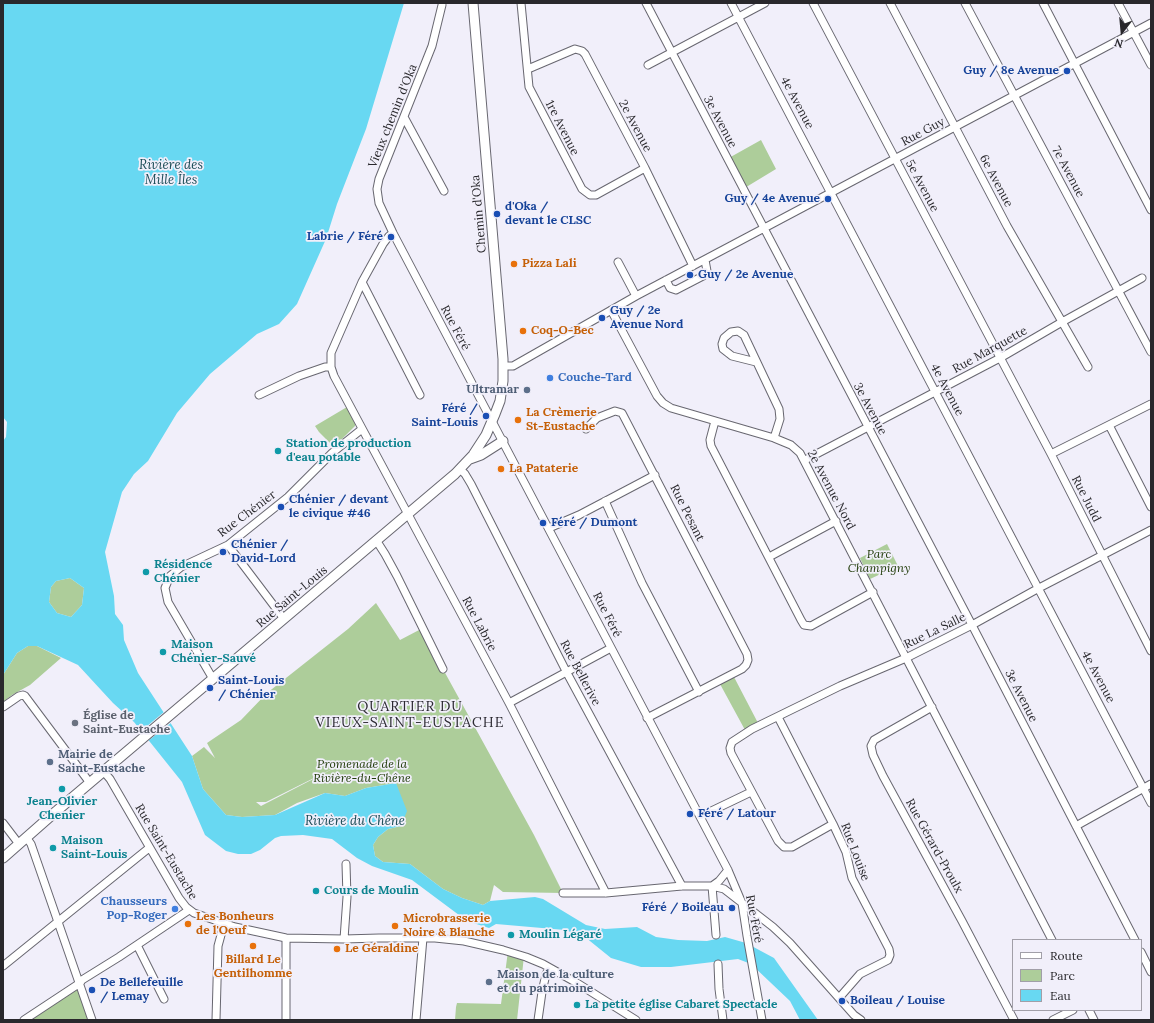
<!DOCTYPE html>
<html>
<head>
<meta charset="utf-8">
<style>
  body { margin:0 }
  #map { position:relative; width:1154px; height:1023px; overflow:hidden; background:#f1effa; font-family:Lora,serif }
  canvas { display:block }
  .frame { position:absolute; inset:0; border:4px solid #29282c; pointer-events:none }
  .legend { position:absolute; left:1012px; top:939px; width:130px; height:72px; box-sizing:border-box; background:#f1effa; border:1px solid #a19fa8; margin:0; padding:5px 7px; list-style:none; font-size:12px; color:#29282c }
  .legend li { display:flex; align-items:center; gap:8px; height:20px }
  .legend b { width:20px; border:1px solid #a19fa8 }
  .north { position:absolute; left:1102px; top:12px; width:40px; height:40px; -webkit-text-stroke:3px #f1effa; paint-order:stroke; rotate:196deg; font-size:11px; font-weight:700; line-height:16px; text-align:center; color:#29282c }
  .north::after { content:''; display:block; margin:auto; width:14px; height:18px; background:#29282c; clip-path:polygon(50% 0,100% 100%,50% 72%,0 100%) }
</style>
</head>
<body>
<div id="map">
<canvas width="1154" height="1023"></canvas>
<div class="frame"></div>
<ul class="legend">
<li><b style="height:5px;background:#fff"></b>Route</li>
<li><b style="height:11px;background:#adcd9a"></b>Parc</li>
<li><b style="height:11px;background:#68d8f2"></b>Eau</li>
</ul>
<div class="north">N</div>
</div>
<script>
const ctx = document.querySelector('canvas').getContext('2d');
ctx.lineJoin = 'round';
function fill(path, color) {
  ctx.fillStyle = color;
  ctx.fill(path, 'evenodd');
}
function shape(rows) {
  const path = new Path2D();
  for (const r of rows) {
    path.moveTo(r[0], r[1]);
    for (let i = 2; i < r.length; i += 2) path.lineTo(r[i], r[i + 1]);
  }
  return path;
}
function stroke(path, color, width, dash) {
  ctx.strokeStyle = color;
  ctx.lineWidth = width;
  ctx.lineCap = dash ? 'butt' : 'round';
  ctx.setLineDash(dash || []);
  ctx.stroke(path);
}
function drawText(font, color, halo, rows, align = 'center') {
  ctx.font = font + ' Lora,serif';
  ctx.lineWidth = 3.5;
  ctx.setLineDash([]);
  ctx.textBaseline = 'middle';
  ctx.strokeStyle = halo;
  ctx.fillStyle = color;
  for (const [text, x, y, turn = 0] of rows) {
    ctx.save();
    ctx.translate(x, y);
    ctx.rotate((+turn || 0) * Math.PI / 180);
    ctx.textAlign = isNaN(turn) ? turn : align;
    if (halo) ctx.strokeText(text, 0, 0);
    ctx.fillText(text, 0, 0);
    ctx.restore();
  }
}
fill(shape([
  [761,140,776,169,743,189,727,159],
  [347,407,355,422,355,426,337,444,330,443,319,432,315,426],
  [887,544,898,566,870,579,860,558],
  [70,578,84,588,82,605,71,617,57,613,49,602,51,587,56,581],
  [376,603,400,640,421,629,534,835,563,893,503,892,494,885,490,901,483,905,462,898,443,889,410,864,383,862,375,856,373,845,378,837,388,829,401,826,396,783,366,788,345,796,325,793,297,803,275,815,242,817,226,815,203,789,192,756,204,747,215,758,207,743,241,720,267,693,348,629],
  [346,762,261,806,256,802,266,802],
  [28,646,37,646,61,658,30,685,12,695,3,702,3,675,17,653],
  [734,677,758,723,745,730,720,684],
  [508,951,524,956,517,1020,455,1020,456,1007,457,1003,501,1004],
  [80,983,90,1020,24,1020]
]), '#adcd9a');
fill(shape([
  [3,3,404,3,366,129,337,204,326,239,297,304,279,324,257,334,210,374,177,413,148,461,134,474,122,492,105,552,114,596,115,614,123,625,124,640,138,673,192,756,203,789,226,815,242,817,275,815,325,793,345,796,366,788,396,783,407,811,401,826,388,829,378,837,373,845,375,856,383,862,410,864,443,889,462,898,483,905,490,901,535,897,543,899,586,925,605,929,637,927,656,937,678,940,707,941,725,937,746,943,774,958,818,1020,800,1020,790,1001,751,964,738,959,671,967,641,967,611,958,585,937,565,930,496,924,489,928,467,921,412,880,372,866,357,858,332,839,303,835,281,836,275,838,260,850,251,854,238,854,226,851,205,835,182,782,134,722,113,703,78,665,37,646,28,646,17,653,3,675,3,441,6,437,7,422,3,417],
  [70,578,84,588,82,605,71,617,57,613,49,602,51,587,56,581]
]), '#68d8f2');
fill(shape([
  [164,712,172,722,148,741,140,732]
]), '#f1effa');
const minor = shape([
  [521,3,529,87,582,189,590,195,596,195,645,168],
  [646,3,972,625,1135,940],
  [731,3,1151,803],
  [813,3,1051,454,1151,651],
  [890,3,1007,226,1088,367],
  [965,3,1151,352],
  [1043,3,1151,210],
  [1118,3,1151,65],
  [442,5,432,46,379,179,377,189,379,203,393,233,728,870,742,903,747,936,762,1020],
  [648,65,765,3],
  [528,69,575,49,582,51,585,54,645,168,693,266],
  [404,117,444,191],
  [393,233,389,236,383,244,362,282,331,353,331,367,334,376,509,703,606,893],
  [618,262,636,296],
  [666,280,670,288,676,290,703,276,706,273,707,271,705,260],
  [362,282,420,395],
  [611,310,657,396,663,403,671,408,774,438,791,445,800,453,1052,940],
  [756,362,732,356,723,349,722,344,724,338,731,332,738,331,744,335,779,409,780,419,774,438],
  [503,366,513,366,636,296,1151,23],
  [259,395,299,376,325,367,331,367],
  [715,421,710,440,711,446,801,620,804,625,811,626,873,592],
  [1109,425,1151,507],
  [586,429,597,418,615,411,622,413,747,654,748,660,746,665,742,669,647,718],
  [1051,454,1151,404],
  [805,460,1000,358,1062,322,1142,278],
  [460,469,465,474,471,484,567,673,682,886],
  [605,501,642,583,699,692],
  [549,528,579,515,655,475],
  [376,540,385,554,397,576,443,669],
  [228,545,284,619],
  [769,557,836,521],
  [213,679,168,602,165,588,170,576,181,567,228,545,288,497,332,453,362,429],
  [509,703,611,648],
  [3,707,19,696,23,695,25,696,90,783],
  [932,707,874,740,871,746,873,755,883,776,962,921,1014,1020],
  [778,717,833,824,846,852,852,878,889,949,890,955,888,960,860,974,839,998],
  [104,772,110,779,179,898,186,907,194,913,235,927,286,938,344,939,379,938,435,938,464,941,503,950,526,957,543,964,577,983,636,1020],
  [701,816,751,792],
  [3,823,19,844],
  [833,824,792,847,784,847,778,841,731,753,730,748,732,742,752,729,840,686,906,658,972,625,1039,588,1151,530],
  [1076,826,1151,784],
  [26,837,31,844,92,1020],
  [712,886,716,935],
  [712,886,719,881,728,870],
  [563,893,606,893,682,886,712,886,724,889,773,927,790,943,854,1015,861,1020],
  [344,939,347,897,346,864],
  [137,945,164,999],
  [1141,952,1151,972],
  [718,964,719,989,723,1020],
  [3,966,149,848],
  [1089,1010,1094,1020],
  [24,1020,80,983,82,980,119,957,189,910],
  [216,1020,218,946,224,924],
  [286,1020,286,938],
  [416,1020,423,938],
  [538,1020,542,992,546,974,550,968],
  [1053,1020,1073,1010]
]);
const major = shape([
  [470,459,481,455,503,441],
  [3,858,53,814,455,474,473,455,486,435,495,414,500,401,503,381,503,359,473,3]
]);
stroke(minor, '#686770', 9);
stroke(major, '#686770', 11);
stroke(minor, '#fff', 7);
stroke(major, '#fff', 9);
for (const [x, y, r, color] of [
  [1067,71,4,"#1a4fb4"],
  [828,199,4,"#1a4fb4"],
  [497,214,4,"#1a4fb4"],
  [391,237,4,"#1a4fb4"],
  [514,264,4,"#e8710a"],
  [690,275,4,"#1a4fb4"],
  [602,318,4,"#1a4fb4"],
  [523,331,4,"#e8710a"],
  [550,378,4,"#3f7fe0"],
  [527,390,4,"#5c6f8a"],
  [486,416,4,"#1a4fb4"],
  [518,420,4,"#e8710a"],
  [278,451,4,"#0f9aa8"],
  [501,469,4,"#e8710a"],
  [281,507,4,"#1a4fb4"],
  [543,523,4,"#1a4fb4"],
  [223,552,4,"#1a4fb4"],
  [146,572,4,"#0f9aa8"],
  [163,652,4,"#0f9aa8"],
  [210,688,4,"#1a4fb4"],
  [75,723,4,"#6b7280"],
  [50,762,4,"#5c6f8a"],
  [62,789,4,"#0f9aa8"],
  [690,814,4,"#1a4fb4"],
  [53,848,4,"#0f9aa8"],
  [316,891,4,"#0f9aa8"],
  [732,908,4,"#1a4fb4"],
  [175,909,4,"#3f7fe0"],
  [188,924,4,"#e8710a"],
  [395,926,4,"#e8710a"],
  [511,935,4,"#0f9aa8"],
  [253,946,4,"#e8710a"],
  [337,949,4,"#e8710a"],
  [489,982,4,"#5c6f8a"],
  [92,990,4,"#1a4fb4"],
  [842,1001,4,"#1a4fb4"],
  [577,1005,4,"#0f9aa8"]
]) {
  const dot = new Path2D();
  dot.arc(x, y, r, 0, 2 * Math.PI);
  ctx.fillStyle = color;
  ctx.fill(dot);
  stroke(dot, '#f1effa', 1.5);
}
drawText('bold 12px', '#164399', '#f1effa', [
  ["Guy / 8e Avenue",1059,71,"right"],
  ["Guy / 4e Avenue",820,199,"right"],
  ["d'Oka /",505,207],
  ["devant le CLSC",505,221],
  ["Labrie / Féré",383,237,"right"],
  ["Guy / 2e Avenue",698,275],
  ["Guy / 2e",610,311],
  ["Avenue Nord",610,325],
  ["Féré /",478,409,"right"],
  ["Saint-Louis",478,423,"right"],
  ["Chénier / devant",289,500],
  ["le civique #46",289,514],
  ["Féré / Dumont",551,523],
  ["Chénier /",231,545],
  ["David-Lord",231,559],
  ["Saint-Louis",218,681],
  ["/ Chénier",218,695],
  ["Féré / Latour",698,814],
  ["Féré / Boileau",724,908,"right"],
  ["De Bellefeuille",100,983],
  ["/ Lemay",100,997],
  ["Boileau / Louise",850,1001]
], 'left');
drawText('12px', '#29282c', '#f1effa', [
  ["4e Avenue",797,103,62],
  ["Vieux chemin d'Oka",393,116,-68],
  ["3e Avenue",720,122,62],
  ["2e Avenue",635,126,62],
  ["1re Avenue",562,128,63],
  ["Rue Guy",923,132,-28],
  ["7e Avenue",1068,172,62],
  ["6e Avenue",996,181,62],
  ["5e Avenue",922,186,62],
  ["Chemin d'Oka",479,214,-95],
  ["Rue Féré",455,328,62],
  ["Rue Marquette",990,350,-29],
  ["4e Avenue",947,390,62],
  ["3e Avenue",870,409,62],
  ["2e Avenue Nord",831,490,62],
  ["Rue Judd",1086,499,63],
  ["Rue Pesant",687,513,63],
  ["Rue Chénier",247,514,-37],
  ["Rue Saint-Louis",292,597,-40],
  ["Rue Féré",607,615,63],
  ["Rue Labrie",479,624,62],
  ["Rue La Salle",935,631,-26],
  ["Rue Bellerive",580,673,62],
  ["4e Avenue",1098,677,62],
  ["3e Avenue",1021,696,63],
  ["Rue Gérard-Proulx",934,846,61],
  ["Rue Saint-Eustache",166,852,59],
  ["Rue Louise",855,852,69],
  ["Rue Féré",754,919,79]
]);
drawText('bold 12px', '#c56008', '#f1effa', [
  ["Pizza Lali",522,264],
  ["Coq-O-Bec",531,331],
  ["La Crèmerie",526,413],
  ["St-Eustache",526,427],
  ["La Pataterie",509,469],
  ["Les Bonheurs",196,917],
  ["de l'Oeuf",196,931],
  ["Microbrasserie",403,919],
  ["Noire & Blanche",403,933],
  ["Le Géraldine",345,949],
  ["Billard Le",253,960,"center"],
  ["Gentilhomme",253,974,"center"]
], 'left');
drawText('bold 12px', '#366cbe', '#f1effa', [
  ["Couche-Tard",558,378],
  ["Chausseurs",167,902,"right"],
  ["Pop-Roger",167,916,"right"]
], 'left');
drawText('bold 12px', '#4e5e75', '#f1effa', [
  ["Ultramar",519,390,"right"],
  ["Mairie de",58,755],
  ["Saint-Eustache",58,769],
  ["Maison de la culture",497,975],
  ["et du patrimoine",497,989]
], 'left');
drawText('bold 12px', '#0d838f', '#f1effa', [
  ["Station de production",286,444],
  ["d'eau potable",286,458],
  ["Résidence",154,565],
  ["Chénier",154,579],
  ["Maison",171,645],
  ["Chénier-Sauvé",171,659],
  ["Jean-Olivier",62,802,"center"],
  ["Chenier",62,816,"center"],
  ["Maison",61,841],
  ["Saint-Louis",61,855],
  ["Cours de Moulin",324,891],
  ["Moulin Légaré",519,935],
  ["La petite église Cabaret Spectacle",585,1005]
], 'left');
drawText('italic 12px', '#223d0a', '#f1effa', [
  ["Parc",879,555],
  ["Champigny",879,569],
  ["Promenade de la",362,765],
  ["Rivière-du-Chêne",362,779]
]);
drawText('bold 12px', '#5b616d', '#f1effa', [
  ["Église de",83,716],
  ["Saint-Eustache",83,730]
], 'left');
drawText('italic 13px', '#1b4c57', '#f1effa', [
  ["Rivière des",171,165],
  ["Mille Îles",171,180],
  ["Rivière du Chêne",355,821]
]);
ctx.letterSpacing = '1px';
drawText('14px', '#2c2a32', '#f1effa', [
  ["QUARTIER DU",410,707],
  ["VIEUX-SAINT-EUSTACHE",410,723]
]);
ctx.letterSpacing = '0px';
</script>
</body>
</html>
